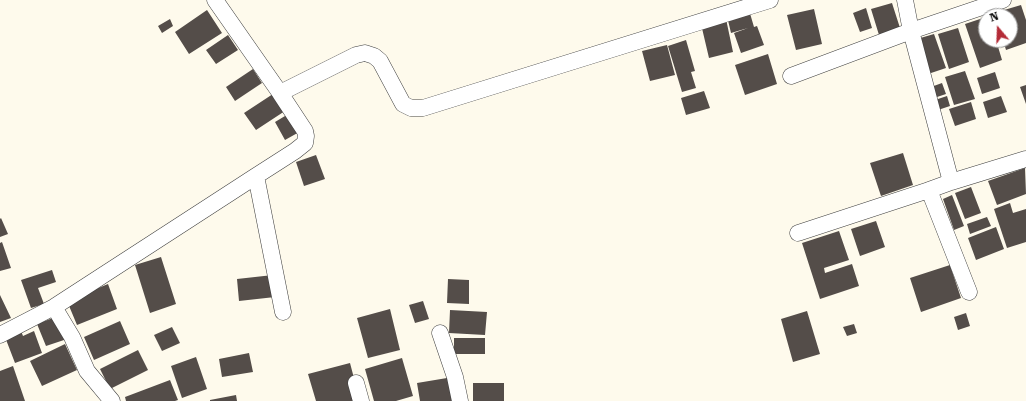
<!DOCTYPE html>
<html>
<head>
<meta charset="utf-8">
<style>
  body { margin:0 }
  #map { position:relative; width:1026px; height:401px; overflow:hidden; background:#fefaec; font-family:"Roboto Serif",serif }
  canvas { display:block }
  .north { position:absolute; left:978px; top:8px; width:40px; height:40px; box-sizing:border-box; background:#fff; border:1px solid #9e9e9e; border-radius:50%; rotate:341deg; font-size:11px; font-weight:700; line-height:16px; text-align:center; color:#0c0c0c }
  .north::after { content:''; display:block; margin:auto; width:14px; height:18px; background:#b42b37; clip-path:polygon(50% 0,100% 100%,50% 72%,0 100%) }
</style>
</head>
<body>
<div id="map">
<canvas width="1026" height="401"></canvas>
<div class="north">N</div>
</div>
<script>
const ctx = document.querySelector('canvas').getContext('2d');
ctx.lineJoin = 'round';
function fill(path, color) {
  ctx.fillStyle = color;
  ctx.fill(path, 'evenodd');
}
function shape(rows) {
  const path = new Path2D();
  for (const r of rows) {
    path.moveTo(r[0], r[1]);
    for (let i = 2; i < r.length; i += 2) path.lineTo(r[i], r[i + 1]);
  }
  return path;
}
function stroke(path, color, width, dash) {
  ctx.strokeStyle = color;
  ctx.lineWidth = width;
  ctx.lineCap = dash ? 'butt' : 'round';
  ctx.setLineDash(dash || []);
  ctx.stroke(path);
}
fill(shape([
  [892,3,900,28,879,35,871,9],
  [1021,5,1026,20,1026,43,1006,50,1003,40,1010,40,1010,16,995,16,994,13],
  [866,8,872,28,860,32,853,13],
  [814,9,822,44,796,50,787,15],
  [207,10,222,33,189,54,175,32],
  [749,10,754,27,757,26,764,45,741,53,734,33,748,28,731,33,727,16],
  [986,17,986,40,996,40,1002,60,980,68,965,24],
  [170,19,173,26,162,33,158,26],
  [726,19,733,52,709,58,701,24],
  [958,28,969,62,949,69,938,34],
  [934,34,946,68,928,74,917,39],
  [228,35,238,50,216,64,206,50],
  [686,40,695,71,691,72,696,88,682,92,668,46],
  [667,45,675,75,650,81,642,51],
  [768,54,777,84,745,95,735,65],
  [253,69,262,83,235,101,226,87],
  [965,71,975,99,954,105,945,77],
  [995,72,1000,88,982,94,977,78],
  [942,83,946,94,934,98,931,87],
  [1026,85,1026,104,1020,87],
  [704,91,710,108,686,115,681,98],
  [276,92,288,109,256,130,244,113],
  [947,96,950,106,938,110,935,100],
  [1001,96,1007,112,988,118,983,102],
  [971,102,976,119,955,126,949,109],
  [290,113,301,131,285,140,275,122],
  [903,153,913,185,881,196,870,163],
  [316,155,325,179,304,186,296,162],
  [1025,168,1026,194,997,205,988,181],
  [971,187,981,213,965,219,955,193],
  [952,195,964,226,954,230,943,199],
  [1010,203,1013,213,1026,209,1026,242,1007,248,994,209],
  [987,217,991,226,970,234,967,224],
  [1,218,8,234,0,237,0,219],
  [876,221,885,247,860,256,851,229],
  [996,227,1004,249,976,260,968,238],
  [839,231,849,260,824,268,825,273,852,264,859,286,820,299,802,243],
  [2,242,11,268,0,271,0,243],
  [161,257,176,304,150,313,135,265],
  [950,265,961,298,921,312,910,278],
  [52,270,56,282,38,288,44,304,31,308,21,280],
  [273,275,275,297,239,301,237,279],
  [448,279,469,280,469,304,447,303],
  [108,284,117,309,77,325,67,301],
  [0,295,11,318,0,322],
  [423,301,429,319,415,323,409,305],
  [390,309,400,350,368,358,357,318],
  [450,310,487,312,485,335,449,333],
  [807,311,820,354,793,362,781,319],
  [966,313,970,326,958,330,954,317],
  [58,316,67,339,46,346,37,324],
  [120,321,130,344,94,360,84,337],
  [854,324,857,333,847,336,843,327],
  [172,327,180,343,162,351,154,335],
  [21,331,23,336,34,331,42,353,15,363,5,337],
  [454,338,485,338,485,354,454,354],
  [65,344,77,370,42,386,30,361],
  [138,350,148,370,110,389,100,369],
  [249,353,253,372,222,377,219,359],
  [196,357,207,389,182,398,171,366],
  [402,358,413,396,396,401,374,401,365,369],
  [350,363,360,401,316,401,308,374],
  [13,366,25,401,0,401,0,371],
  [453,377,457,401,420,401,417,383],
  [170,380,178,400,175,401,126,401,125,397],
  [473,383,504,383,504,401,473,401],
  [236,395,237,401,210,401,210,400]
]), '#544d49');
const street = shape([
  [215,0,280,93,356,55,365,53,374,56,380,61,403,104,411,108,423,108,770,0],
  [905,0,911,31,951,182],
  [791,76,911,31,1003,0],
  [256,176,295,151,305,143,306,136,305,131,280,93],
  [929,190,969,292],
  [798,233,929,190,951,182,1026,159],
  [54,307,72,337,87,371,112,401],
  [440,333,455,377,460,401],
  [0,335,54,307,256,176,283,312],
  [356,383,361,401]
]);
stroke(street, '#3f3f3f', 17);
stroke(street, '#fff', 16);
</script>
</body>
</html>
